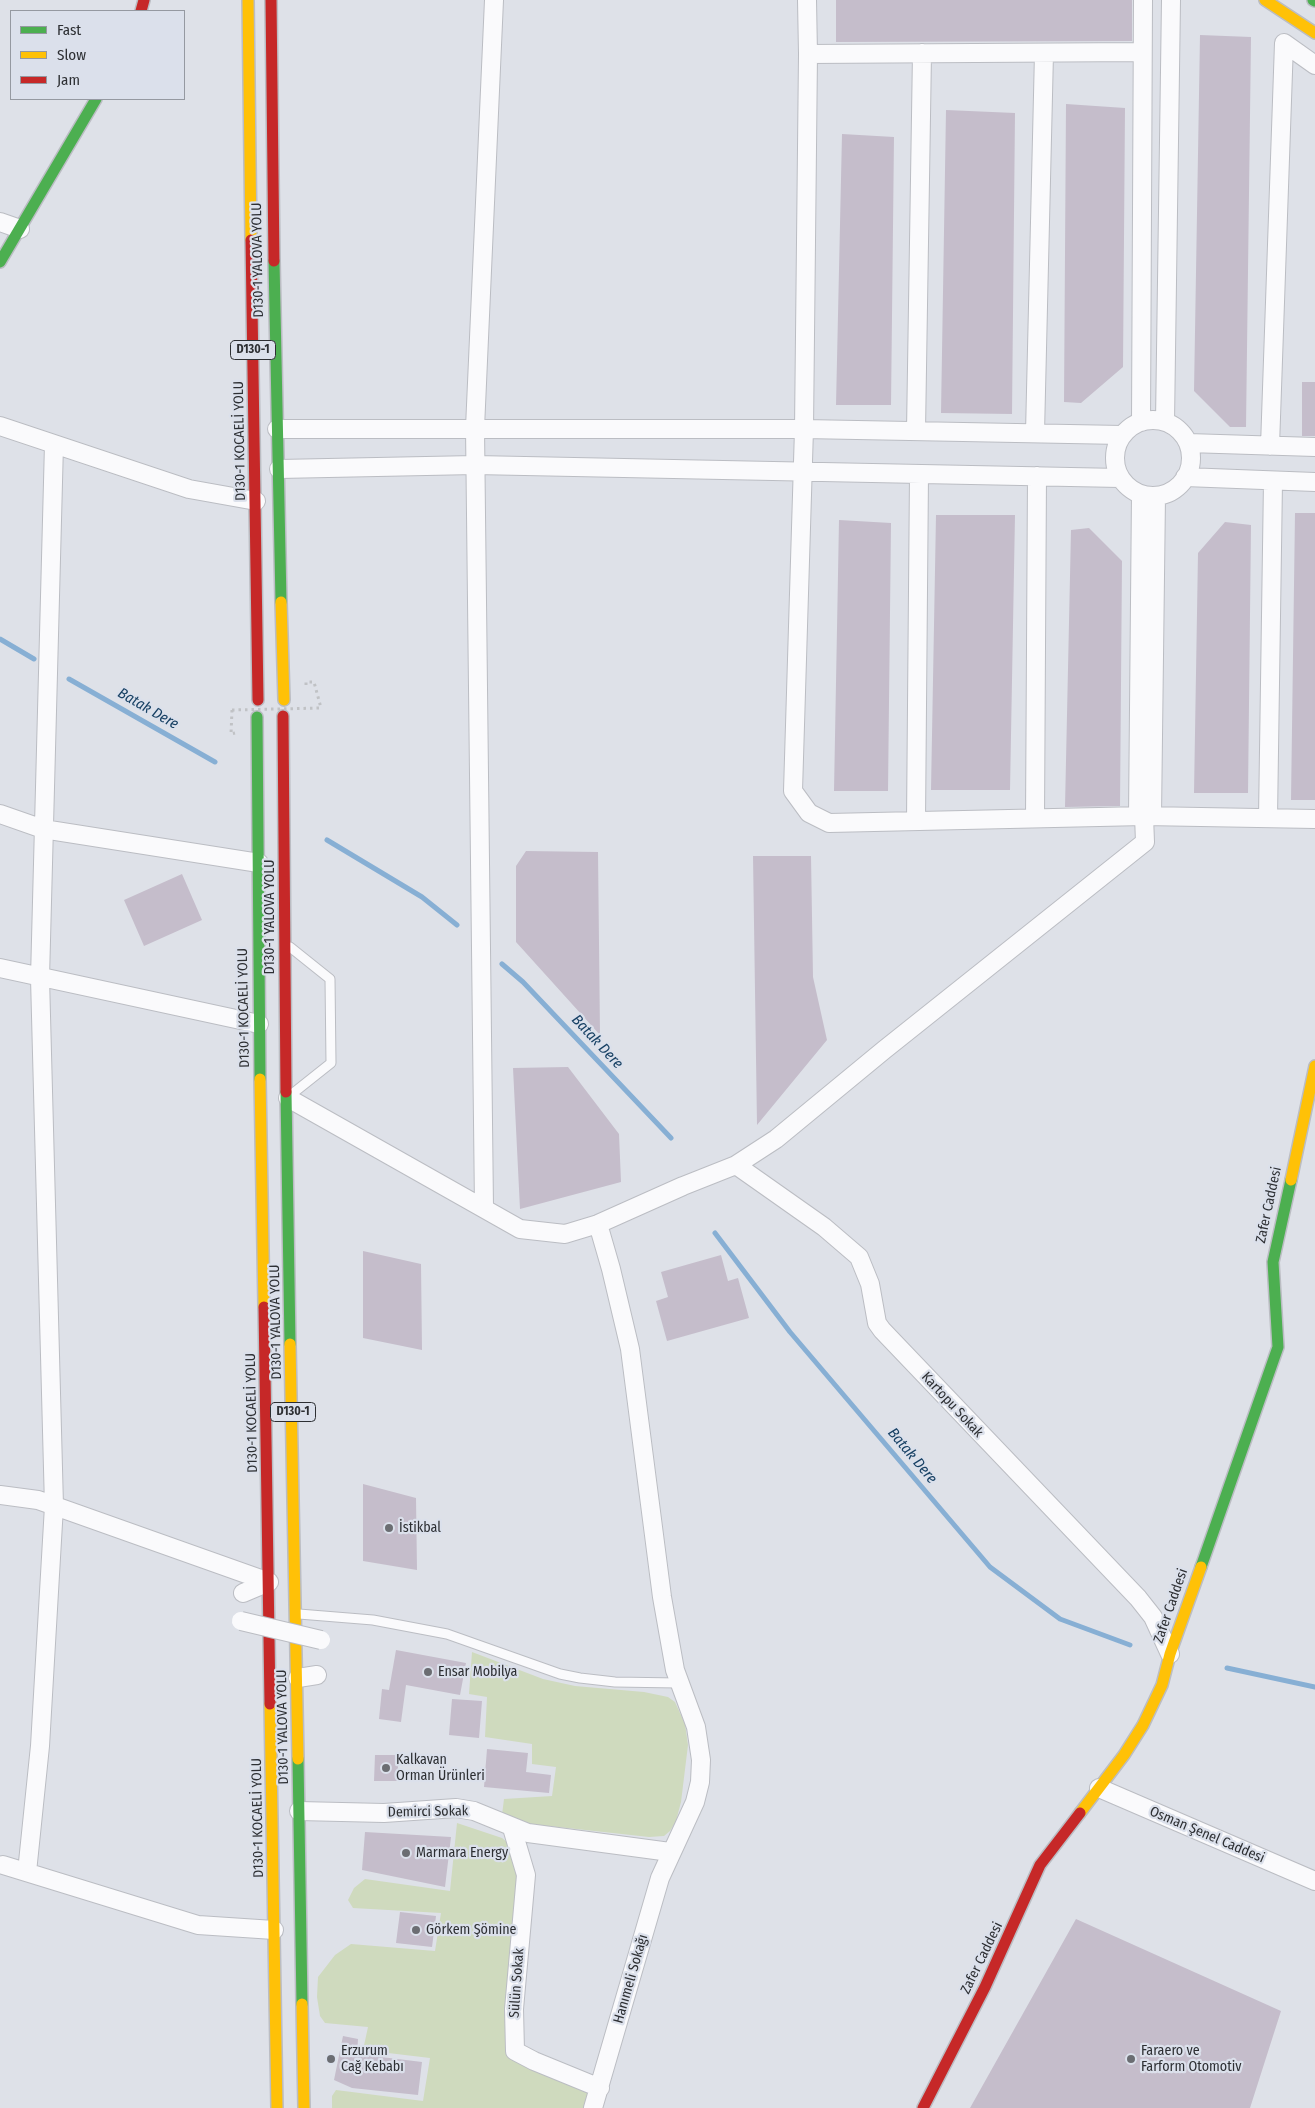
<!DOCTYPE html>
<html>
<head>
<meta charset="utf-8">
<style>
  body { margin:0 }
  #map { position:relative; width:1315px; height:2108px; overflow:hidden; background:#dee1e8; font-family:"Fira Sans Condensed",sans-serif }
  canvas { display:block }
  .legend { position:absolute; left:10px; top:10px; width:175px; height:90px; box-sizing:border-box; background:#dbe0eb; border:1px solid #9599a1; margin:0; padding:6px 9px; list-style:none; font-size:15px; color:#2d2f33 }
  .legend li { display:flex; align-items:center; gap:10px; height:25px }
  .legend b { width:25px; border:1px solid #9599a1 }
</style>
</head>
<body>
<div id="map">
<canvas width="1315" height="2108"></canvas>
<ul class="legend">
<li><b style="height:6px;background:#4caf50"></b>Fast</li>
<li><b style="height:6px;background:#ffc107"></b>Slow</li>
<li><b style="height:6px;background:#c62828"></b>Jam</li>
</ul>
</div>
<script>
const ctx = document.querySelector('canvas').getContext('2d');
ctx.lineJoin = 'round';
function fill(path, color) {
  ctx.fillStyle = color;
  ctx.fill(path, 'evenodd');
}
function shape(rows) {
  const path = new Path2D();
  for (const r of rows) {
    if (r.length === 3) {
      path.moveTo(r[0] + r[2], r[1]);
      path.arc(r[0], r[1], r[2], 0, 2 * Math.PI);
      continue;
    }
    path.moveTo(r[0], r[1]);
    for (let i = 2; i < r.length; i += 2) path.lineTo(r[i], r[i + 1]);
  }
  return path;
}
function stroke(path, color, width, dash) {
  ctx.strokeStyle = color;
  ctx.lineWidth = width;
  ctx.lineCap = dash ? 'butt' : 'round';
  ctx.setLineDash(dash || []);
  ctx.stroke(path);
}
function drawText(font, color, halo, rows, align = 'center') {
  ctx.font = font + ' "Fira Sans Condensed",sans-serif';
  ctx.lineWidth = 4.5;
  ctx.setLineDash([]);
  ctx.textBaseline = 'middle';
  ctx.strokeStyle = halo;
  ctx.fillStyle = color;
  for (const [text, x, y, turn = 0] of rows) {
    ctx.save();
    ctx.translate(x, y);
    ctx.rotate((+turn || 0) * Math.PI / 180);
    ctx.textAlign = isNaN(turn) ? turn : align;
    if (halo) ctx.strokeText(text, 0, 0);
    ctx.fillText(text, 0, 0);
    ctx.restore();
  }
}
fill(shape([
  [472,1652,543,1679,575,1686,644,1692,668,1697,675,1702,685,1724,688,1745,681,1802,676,1821,670,1831,664,1836,649,1837,549,1826,530,1827,502,1815,504,1799,552,1796,556,1767,532,1764,532,1744,485,1737,487,1697,469,1694],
  [457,1823,502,1838,512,1846,519,1860,520,1900,505,2038,509,2051,589,2093,585,2108,332,2108,332,2096,336,2090,423,2101,430,2058,363,2050,368,2027,325,2023,320,2016,317,1997,318,1977,335,1955,351,1944,435,1951,441,1913,353,1908,348,1900,354,1888,365,1879,450,1891]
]), '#cfdabe');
stroke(shape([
  [0,639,34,659],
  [69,679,215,762],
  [327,840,422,897,457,925],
  [502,964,523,982,671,1138],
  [715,1233,790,1332,990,1567,1060,1619,1130,1645],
  [1227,1668,1315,1687]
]), '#87afd4', 5);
fill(shape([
  [836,0,1132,0,1132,41,836,42],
  [1200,35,1251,37,1246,427,1230,427,1194,391],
  [1066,104,1125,108,1123,367,1081,403,1064,402],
  [946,110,1015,113,1012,414,941,413],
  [842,134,894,137,891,405,836,405],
  [1302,382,1315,382,1315,436,1302,436],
  [1295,513,1315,513,1315,800,1291,800],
  [936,515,1015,515,1010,790,931,790],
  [839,520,891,523,888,791,834,791],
  [1225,522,1251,525,1248,793,1194,793,1198,553],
  [1089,528,1122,561,1120,806,1065,807,1071,530],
  [526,851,598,852,600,1035,516,942,516,866],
  [753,856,811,856,813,977,827,1040,757,1125],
  [182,874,202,920,144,946,124,900],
  [568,1067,619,1134,621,1182,520,1209,513,1068],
  [363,1251,421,1264,422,1350,363,1338],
  [721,1255,728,1281,738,1278,749,1318,667,1341,656,1301,668,1297,661,1272],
  [363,1484,416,1498,417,1570,363,1561],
  [396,1650,466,1663,460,1695,406,1685,401,1722,379,1719,382,1689,389,1690],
  [452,1699,482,1701,479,1738,449,1735],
  [487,1749,528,1753,526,1772,551,1775,549,1793,484,1787],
  [375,1755,398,1755,398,1781,374,1781],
  [365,1832,451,1837,445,1887,362,1870],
  [400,1912,436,1916,432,1947,396,1943],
  [1076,1919,1281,2011,1250,2108,970,2108],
  [343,2036,358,2039,357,2054,422,2062,418,2095,352,2088,334,2080]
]), '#c5bdcb');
const lane = shape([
  [290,947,330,979,331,1063,292,1094],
  [299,1614,373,1620,447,1634,560,1674,580,1678,615,1682,678,1683]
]);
const street = shape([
  [807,0,808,54],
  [1142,52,808,54,804,429,793,791,809,813,829,823,1144,816,1315,819],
  [0,222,20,229],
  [1153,458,38],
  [1141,422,1143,0],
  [1165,422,1171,0],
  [0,426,189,489,256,501],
  [277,429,804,429,1122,435],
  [916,431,922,53],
  [1035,433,1044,53],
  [1188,443,1315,447],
  [1270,446,1284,43,1315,65],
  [279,469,475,465,1120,478],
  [1185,477,1315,482],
  [0,814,43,829,259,863],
  [1138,816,1141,494],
  [1152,816,1156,496],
  [1035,818,1037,476],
  [1268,818,1273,481],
  [916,821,919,474],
  [0,968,259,1024],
  [288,1098,520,1229,565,1234,598,1224,683,1186,736,1165,776,1139,884,1050,1145,842,1144,816],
  [736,1165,824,1227,859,1257,870,1284,877,1323,882,1330,1138,1598,1153,1617,1170,1654],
  [484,1208,475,428,494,0],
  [0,1495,38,1500,269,1582],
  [243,1593,269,1582],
  [298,1678,317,1675],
  [1099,1788,1315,1881],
  [299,1811,384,1813,456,1808,474,1811,528,1833,670,1852],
  [512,1828,526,1875,514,2009,515,2051,534,2061,600,2088],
  [3,1865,198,1925,274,1930],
  [27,1872,40,1746,54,1506,40,978,54,444],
  [593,2108,660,1878,695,1802,700,1782,701,1760,696,1727,675,1670,662,1597,630,1349,611,1269,598,1224]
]);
const fast = shape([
  [1313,0,1315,1],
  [274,261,281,602],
  [0,262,96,99],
  [257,717,260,1079],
  [286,1092,290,1344],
  [1201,1567,1278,1347,1273,1262,1291,1180],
  [298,1759,302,2004]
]);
const slow = shape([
  [248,0,251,240],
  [1265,0,1315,33],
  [281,602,284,700],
  [260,1079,264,1307],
  [1291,1180,1315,1066],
  [290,1344,298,1759],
  [270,1704,277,2108],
  [1080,1813,1124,1755,1143,1725,1162,1685,1170,1654,1201,1567],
  [302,2004,304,2108]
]);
const jam = shape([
  [271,0,274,261],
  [141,11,144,0],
  [251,240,258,700],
  [283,716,286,1092],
  [264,1307,270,1704],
  [923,2108,985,1987,1040,1865,1080,1813]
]);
stroke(lane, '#bbbdc3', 11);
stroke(street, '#bbbdc3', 20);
stroke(fast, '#bbbdc3', 14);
stroke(slow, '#bbbdc3', 14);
stroke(jam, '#bbbdc3', 14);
stroke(shape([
  [306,685,306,682,314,682,321,708],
  [232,710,231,734,235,733]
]), '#c0c2c5', 3, [2.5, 4]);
stroke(lane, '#fafafc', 9);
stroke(street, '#fafafc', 18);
stroke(fast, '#4caf50', 11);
stroke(slow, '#ffc107', 11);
stroke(jam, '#c62828', 11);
const streetBridge = shape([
  [241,1621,321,1640]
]);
stroke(streetBridge, '#bbbdc3', 20, []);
stroke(shape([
  [232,710,321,708]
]), '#c0c2c5', 3, [2.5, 4]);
stroke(streetBridge, '#fafafc', 18);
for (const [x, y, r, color] of [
  [389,1528,5,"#6b6d72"],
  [428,1672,5,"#6b6d72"],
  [386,1768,5,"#6b6d72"],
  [406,1853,5,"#6b6d72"],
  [416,1930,5,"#6b6d72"],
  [331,2059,5,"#6b6d72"],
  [1131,2059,5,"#6b6d72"]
]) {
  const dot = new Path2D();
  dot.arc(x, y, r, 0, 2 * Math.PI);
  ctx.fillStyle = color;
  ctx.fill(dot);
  stroke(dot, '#dbe0eb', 2);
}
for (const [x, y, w] of [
  [253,350,45],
  [293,1412,45]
]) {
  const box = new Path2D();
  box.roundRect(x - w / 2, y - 9.5, w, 19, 4);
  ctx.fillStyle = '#dbe0eb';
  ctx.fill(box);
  stroke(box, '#2d2f33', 1);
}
drawText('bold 12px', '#2d2f33', null, [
  ["D130-1",253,350],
  ["D130-1",293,1412]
]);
drawText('14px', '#2d2f33', '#dbe0eb', [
  ["D130-1 YALOVA YOLU",258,260,-91],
  ["D130-1 KOCAELİ YOLU",240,441,-91],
  ["D130-1 YALOVA YOLU",270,917,-90],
  ["D130-1 KOCAELİ YOLU",244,1008,-91],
  ["Zafer Caddesi",1269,1205,-78],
  ["D130-1 YALOVA YOLU",276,1322,-91],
  ["Kartopu Sokak",952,1405,47],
  ["D130-1 KOCAELİ YOLU",252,1413,-91],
  ["Zafer Caddesi",1171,1606,-71],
  ["D130-1 YALOVA YOLU",283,1727,-91],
  ["Demirci Sokak",428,1812,-1],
  ["D130-1 KOCAELİ YOLU",258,1818,-91],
  ["Osman Şenel Caddesi",1207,1835,23],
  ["Zafer Caddesi",982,1958,-64],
  ["Hanımeli Sokağı",631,1979,-74],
  ["Sülün Sokak",517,1983,-86]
]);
drawText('14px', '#2d2f33', '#dbe0eb', [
  ["İstikbal",399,1528],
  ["Ensar Mobilya",438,1672],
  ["Kalkavan",396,1760],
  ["Orman Ürünleri",396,1776],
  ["Marmara Energy",416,1853],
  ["Görkem Şömine",426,1930],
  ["Erzurum",341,2051],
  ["Cağ Kebabı",341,2067],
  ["Faraero ve",1141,2051],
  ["Farform Otomotiv",1141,2067]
], 'left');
drawText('italic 15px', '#184164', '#dbe0eb', [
  ["Batak Dere",148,709,30],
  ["Batak Dere",597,1042,47],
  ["Batak Dere",912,1456,50]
]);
</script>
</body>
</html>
